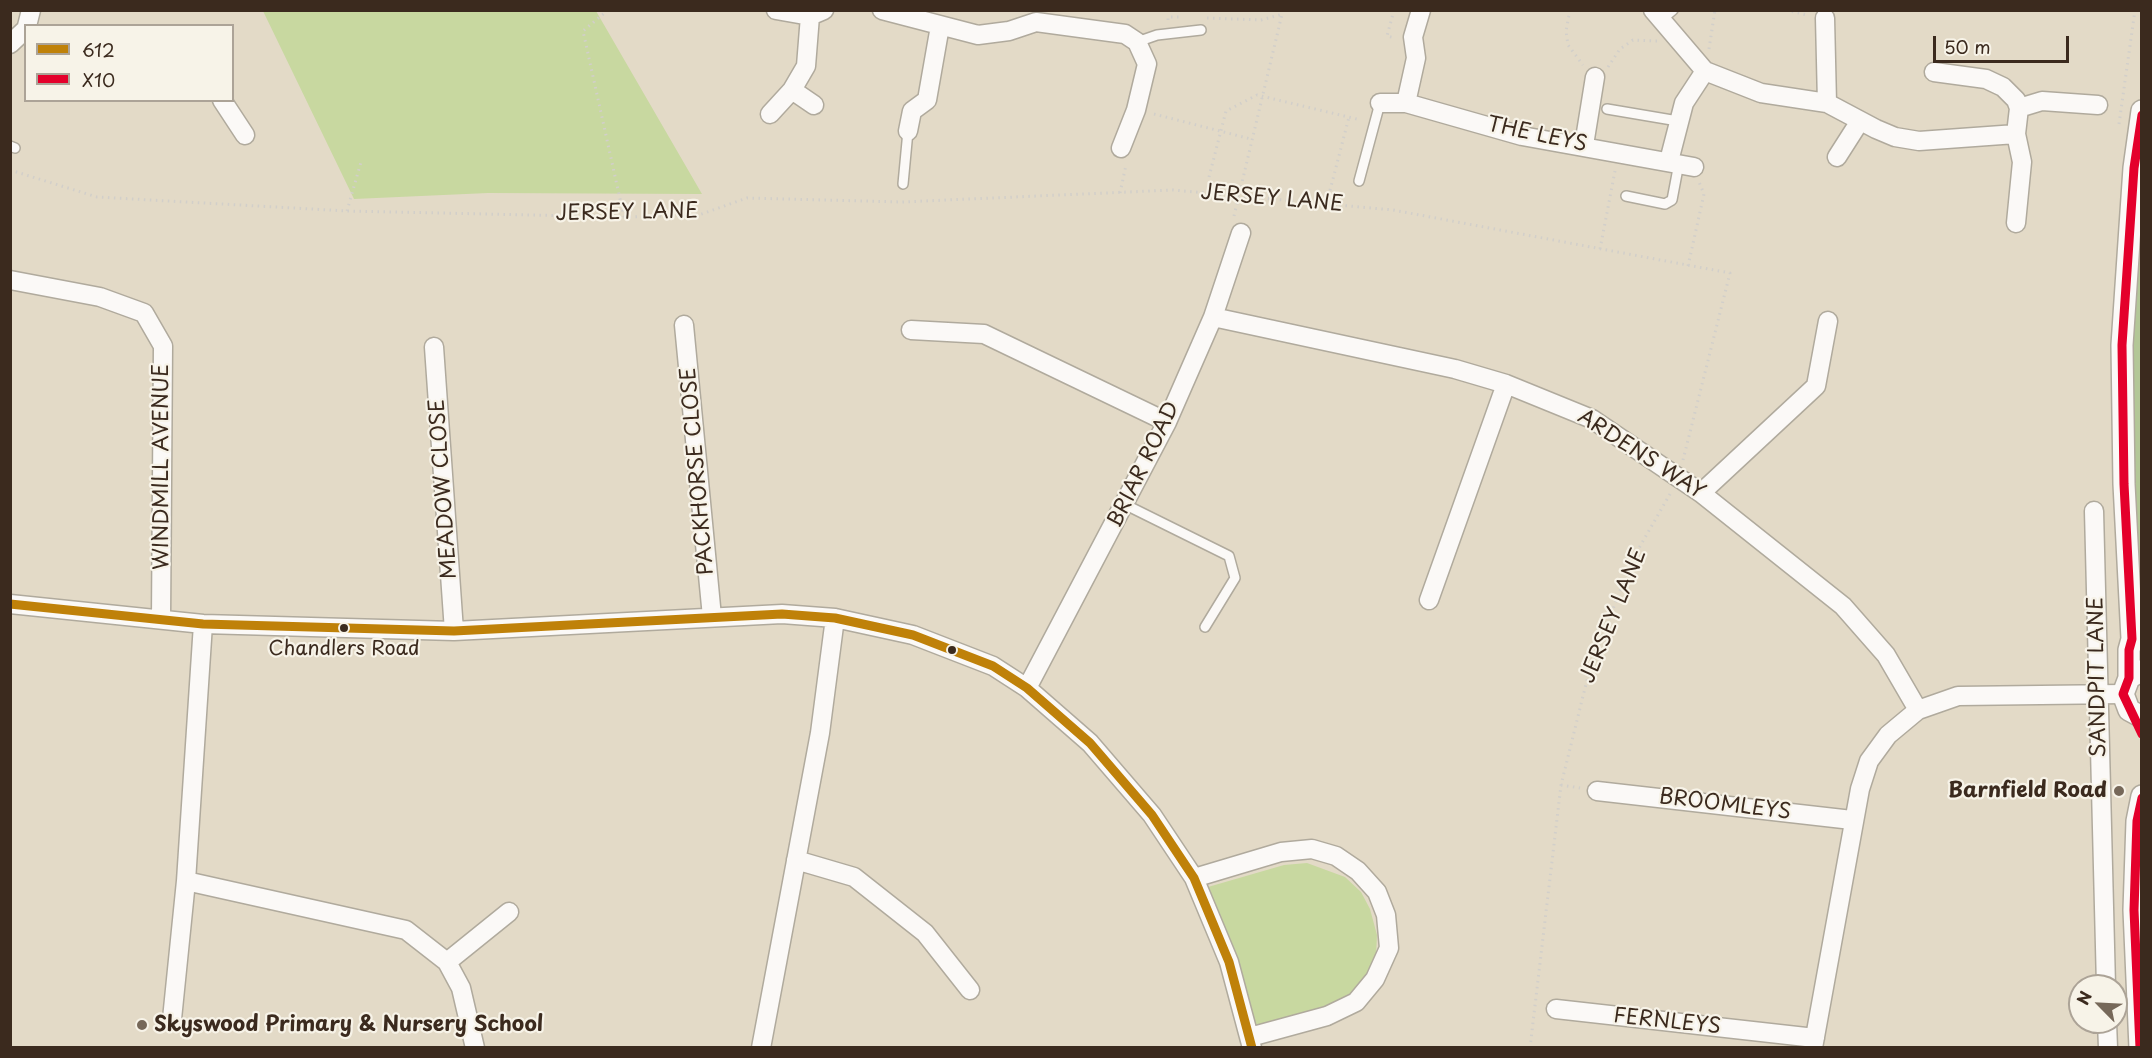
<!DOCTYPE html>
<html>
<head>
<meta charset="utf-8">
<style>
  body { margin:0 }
  #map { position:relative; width:2152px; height:1058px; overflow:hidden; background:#e3dac7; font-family:"Playpen Sans",sans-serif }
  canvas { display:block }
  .frame { position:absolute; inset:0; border:12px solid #3b2a1e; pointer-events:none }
  .legend { position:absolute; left:24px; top:24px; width:210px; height:78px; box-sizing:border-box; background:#f7f3e8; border:2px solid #aca397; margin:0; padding:8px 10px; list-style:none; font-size:18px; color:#3b2a1e }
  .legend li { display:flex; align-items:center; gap:12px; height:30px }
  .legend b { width:30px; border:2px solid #aca397 }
  .north { position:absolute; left:2068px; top:974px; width:60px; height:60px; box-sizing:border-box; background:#f7f3e8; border:2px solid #aca397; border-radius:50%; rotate:294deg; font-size:16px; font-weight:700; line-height:24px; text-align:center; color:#3b2a1e }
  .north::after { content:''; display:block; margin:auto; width:21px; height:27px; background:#766859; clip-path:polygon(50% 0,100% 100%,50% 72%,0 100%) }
  .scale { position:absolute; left:1933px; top:36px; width:136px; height:27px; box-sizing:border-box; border:3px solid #3b2a1e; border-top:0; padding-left:8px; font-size:18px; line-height:21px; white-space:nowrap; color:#3b2a1e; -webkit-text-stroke:4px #f7f3e8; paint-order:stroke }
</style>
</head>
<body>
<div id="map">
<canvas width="2152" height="1058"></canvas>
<div class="frame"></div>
<ul class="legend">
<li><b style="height:8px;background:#bf8109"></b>612</li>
<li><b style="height:8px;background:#e4002b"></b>X10</li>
</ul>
<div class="north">N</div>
<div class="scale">50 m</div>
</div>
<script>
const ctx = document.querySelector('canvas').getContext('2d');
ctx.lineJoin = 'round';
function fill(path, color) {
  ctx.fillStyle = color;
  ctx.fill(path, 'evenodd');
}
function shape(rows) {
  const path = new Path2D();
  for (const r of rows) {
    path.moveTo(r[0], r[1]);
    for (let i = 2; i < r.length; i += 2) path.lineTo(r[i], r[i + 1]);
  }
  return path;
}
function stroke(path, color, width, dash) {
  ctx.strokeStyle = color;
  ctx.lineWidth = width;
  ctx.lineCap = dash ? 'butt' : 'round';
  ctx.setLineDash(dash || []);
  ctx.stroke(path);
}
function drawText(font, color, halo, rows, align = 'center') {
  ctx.font = font + ' "Playpen Sans",sans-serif';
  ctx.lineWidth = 4.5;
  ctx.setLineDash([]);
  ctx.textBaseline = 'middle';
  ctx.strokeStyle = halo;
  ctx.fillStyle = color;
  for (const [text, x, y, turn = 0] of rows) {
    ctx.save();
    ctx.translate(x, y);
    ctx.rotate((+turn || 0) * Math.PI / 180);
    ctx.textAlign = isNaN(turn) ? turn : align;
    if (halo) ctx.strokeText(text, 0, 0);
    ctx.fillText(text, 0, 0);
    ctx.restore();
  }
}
fill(shape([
  [263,11,596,11,702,194,488,193,354,199],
  [1307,863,1345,877,1361,892,1370,909,1377,935,1376,956,1368,978,1350,999,1333,1009,1258,1029,1208,887,1284,865]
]), '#c8d8a0');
fill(shape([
  [2141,216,2141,580,2133,569,2131,300]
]), '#b3c797');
const service = shape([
  [1660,21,1673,10],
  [1137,42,1157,35,1201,30],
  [1607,109,1678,121],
  [10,146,15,148],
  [1359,181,1380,103],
  [903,184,908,131],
  [1626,196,1665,204,1672,200,1679,163],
  [1126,505,1229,556,1235,578,1205,627]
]);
const minor = shape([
  [776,10,810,16,824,10],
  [882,10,978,35,1009,31,1036,22,1125,34,1137,42,1147,64,1136,110,1121,148],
  [1653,10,1705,71,1761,93,1827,103,1876,129,1895,137,1919,141,2016,134],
  [1825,18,1827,103],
  [27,26,31,10],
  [10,44,26,29],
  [1934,72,1986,79,2003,87,2016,100,2019,108,2016,134,2022,162,2016,223],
  [792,90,814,105],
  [222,100,245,135],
  [1380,103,1406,103,1522,136,1694,167],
  [1406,103,1416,58,1413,37,1421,10],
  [2019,108,2042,101,2098,105],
  [770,114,792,90,806,66,810,16],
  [908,131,912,111,927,100,940,26],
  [1584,145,1595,77],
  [1837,157,1860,121],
  [1669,161,1684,103,1705,71],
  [10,280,100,297,144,313,163,346,161,619],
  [1213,317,1455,369,1506,384,1592,419,1701,493,1843,606,1886,655,1918,710],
  [684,325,712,617],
  [911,330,984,334,1167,422],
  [434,347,454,631],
  [1701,493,1816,386,1828,321],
  [2094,511,2106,986],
  [1429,600,1506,384],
  [10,604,203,624,454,631,782,614,835,618,913,635,993,666,1027,688,1090,743,1152,815,1194,878,1229,962,1252,1048],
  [1027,688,1167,422,1213,317,1241,233],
  [1597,791,1852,820],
  [796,860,854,877,925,933,970,990],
  [1194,878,1281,852,1312,849,1336,856,1358,871,1377,892,1386,915,1389,948,1375,979,1356,1002,1327,1016,1250,1037],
  [186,881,406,930,447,962,461,988,475,1048],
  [447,962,509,912],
  [1556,1009,1815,1038],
  [172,1019,186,881,203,624],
  [2107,1022,2108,1048],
  [761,1048,820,733,835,618],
  [1813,1048,1860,789,1869,761,1888,735,1918,710,1958,696,2123,694]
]);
const tertiary = shape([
  [2141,671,2129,678,2123,694,2129,710,2142,717],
  [2129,678,2129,650,2132,639,2124,484,2122,345,2134,168,2142,111],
  [2140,1048,2134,910,2137,821,2142,796]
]);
stroke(service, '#b0aa9d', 12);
stroke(minor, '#b0aa9d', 21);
stroke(tertiary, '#b0aa9d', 24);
stroke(shape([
  [608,10,583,31,624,217],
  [1394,10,1387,36,1395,38],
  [1570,10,1566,31,1568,45,1583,65],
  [1786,10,1807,15],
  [1207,18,1261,20,1283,14],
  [1168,20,1168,17,1180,17],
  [1709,49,1715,10],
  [1608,67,1620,49,1633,40,1657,41],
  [1154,114,1251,139],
  [2119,124,2135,10],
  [10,170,97,197,347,211,624,217,699,215,747,198,902,202,1173,190,1393,210,1730,273,1683,460],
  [1209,177,1226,111,1257,95,1361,120],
  [1120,193,1126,165],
  [1327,202,1349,117],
  [347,211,361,162],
  [1234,216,1283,10],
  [1600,249,1615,171],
  [1688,266,1704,194,1699,182],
  [1561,785,1580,788],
  [1530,1048,1561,785,1589,672,1631,562,1670,494]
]), '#d2cfca', 3, [1.5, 4.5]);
stroke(service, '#fbf9f7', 9);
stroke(minor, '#fbf9f7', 18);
stroke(tertiary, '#fbf9f7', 21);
stroke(shape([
  [10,604,203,624,454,631,782,614,835,618,913,635,993,666,1027,688,1090,743,1152,815,1194,878,1229,962,1252,1048]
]), '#bf8109', 9);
stroke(shape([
  [2142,115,2134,168,2122,345,2124,484,2132,639,2129,650,2129,678,2123,694,2142,734],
  [2140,1048,2134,910,2137,821,2142,798]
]), '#e4002b', 9);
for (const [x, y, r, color] of [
  [344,628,5,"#3b2a1e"],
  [952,650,5,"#3b2a1e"],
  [2119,791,6,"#766859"],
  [142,1025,6,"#766859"]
]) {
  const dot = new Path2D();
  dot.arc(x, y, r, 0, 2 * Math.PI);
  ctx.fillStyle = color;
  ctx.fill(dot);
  stroke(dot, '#f7f3e8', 2);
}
drawText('20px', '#3b2a1e', '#f7f3e8', [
  ["Chandlers Road",344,649]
]);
drawText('21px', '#3b2a1e', '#f7f3e8', [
  ["THE LEYS",1537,135,12],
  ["JERSEY LANE",1272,199,5],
  ["JERSEY LANE",627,213,-1],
  ["ARDENS WAY",1641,455,33],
  ["BRIAR ROAD",1144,465,-64],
  ["WINDMILL AVENUE",162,467,-90],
  ["PACKHORSE CLOSE",698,471,-95],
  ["MEADOW CLOSE",444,489,-94],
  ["JERSEY LANE",1614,616,-68],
  ["SANDPIT LANE",2098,677,-91],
  ["BROOMLEYS",1725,805,7],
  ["FERNLEYS",1667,1022,6]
]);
drawText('bold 21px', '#3b2a1e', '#f7f3e8', [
  ["Barnfield Road",2107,791],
  ["Skyswood Primary & Nursery School",154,1025,"left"]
], 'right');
</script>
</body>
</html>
